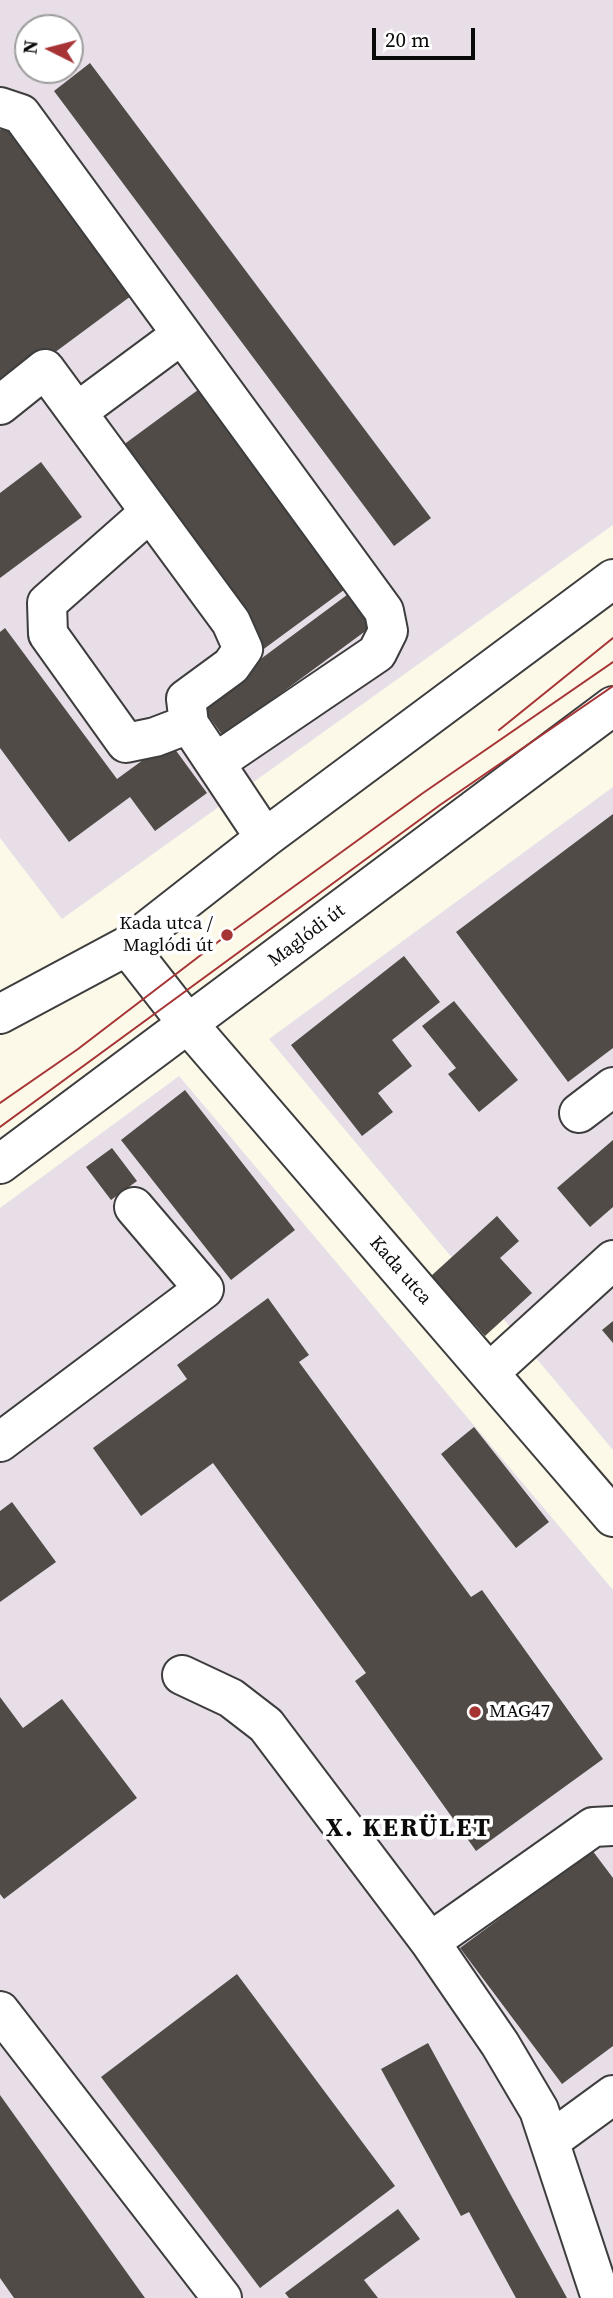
<!DOCTYPE html>
<html>
<head>
<meta charset="utf-8">
<style>
  body { margin:0 }
  #map { position:relative; width:613px; height:2298px; overflow:hidden; background:#fcf9e9; font-family:"Source Serif 4",serif }
  canvas { display:block }
  .north { position:absolute; left:14px; top:14px; width:70px; height:70px; box-sizing:border-box; background:#fff; border:2px solid #9d9d9d; border-radius:50%; rotate:276deg; font-size:19px; font-weight:700; line-height:28px; text-align:center; color:#0a0a0a }
  .north::after { content:''; display:block; margin:auto; width:24px; height:32px; background:#a73435; clip-path:polygon(50% 0,100% 100%,50% 72%,0 100%) }
  .scale { position:absolute; left:372px; top:28px; width:103px; height:32px; box-sizing:border-box; border:4px solid #0a0a0a; border-top:0; padding-left:9px; font-size:21px; line-height:24px; white-space:nowrap; color:#0a0a0a; -webkit-text-stroke:5px #fff; paint-order:stroke }
</style>
</head>
<body>
<div id="map">
<canvas width="613" height="2298"></canvas>
<div class="north">N</div>
<div class="scale">20 m</div>
</div>
<script>
const ctx = document.querySelector('canvas').getContext('2d');
ctx.lineJoin = 'round';
function fill(path, color) {
  ctx.fillStyle = color;
  ctx.fill(path, 'evenodd');
}
function shape(rows) {
  const path = new Path2D();
  for (const r of rows) {
    path.moveTo(r[0], r[1]);
    for (let i = 2; i < r.length; i += 2) path.lineTo(r[i], r[i + 1]);
  }
  return path;
}
function stroke(path, color, width, dash) {
  ctx.strokeStyle = color;
  ctx.lineWidth = width;
  ctx.lineCap = dash ? 'butt' : 'round';
  ctx.setLineDash(dash || []);
  ctx.stroke(path);
}
function drawText(font, color, halo, rows, align = 'center') {
  ctx.font = font + ' "Source Serif 4",serif';
  ctx.lineWidth = 7;
  ctx.setLineDash([]);
  ctx.textBaseline = 'middle';
  ctx.strokeStyle = halo;
  ctx.fillStyle = color;
  for (const [text, x, y, turn = 0] of rows) {
    ctx.save();
    ctx.translate(x, y);
    ctx.rotate((+turn || 0) * Math.PI / 180);
    ctx.textAlign = isNaN(turn) ? turn : align;
    if (halo) ctx.strokeText(text, 0, 0);
    ctx.fillText(text, 0, 0);
    ctx.restore();
  }
}
fill(shape([
  [0,0,613,0,613,525,62,919,0,838],
  [28,28,70,28,70,70,28,70],
  [613,787,613,1450,269,1039],
  [179,1076,613,1590,613,2298,0,2298,0,1208]
]), '#e7dee8');
fill(shape([
  [90,63,431,518,394,546,54,91],
  [6,125,131,296,0,393,0,130],
  [202,387,348,587,261,651,115,451],
  [41,462,82,517,0,578,0,493],
  [351,592,375,624,223,736,200,704],
  [5,628,117,779,169,741,207,793,155,831,130,797,69,842,0,748,0,632],
  [613,814,613,1048,568,1082,456,932],
  [404,956,440,1002,392,1040,412,1066,378,1093,393,1112,362,1136,291,1045],
  [454,1001,518,1080,479,1112,448,1074,456,1068,422,1026],
  [185,1090,295,1230,231,1280,121,1140],
  [613,1140,613,1207,590,1227,557,1188],
  [112,1148,137,1181,111,1200,86,1167],
  [497,1216,519,1241,500,1258,532,1293,485,1336,431,1276],
  [268,1298,309,1355,299,1362,471,1597,482,1590,603,1759,476,1851,355,1681,366,1673,213,1463,141,1516,93,1448,187,1379,177,1365],
  [613,1321,613,1343,602,1330],
  [474,1427,549,1522,516,1548,441,1454],
  [12,1502,56,1562,0,1602,0,1511],
  [0,1697,23,1728,62,1699,137,1798,4,1899,0,1894],
  [592,1850,613,1878,613,2046,562,2084,460,1948],
  [237,1974,395,2186,260,2288,101,2077],
  [428,2043,567,2298,516,2298,469,2212,461,2216,381,2069],
  [0,2095,145,2298,14,2298,0,2278],
  [398,2209,420,2239,364,2280,378,2298,289,2298,285,2293]
]), '#514b47');
const minor = shape([
  [0,107,21,114,384,611,388,631,377,653,215,763],
  [0,405,45,369,231,622,243,649,231,666,186,699,189,724,265,838],
  [77,412,181,335],
  [150,512,47,603,48,634,126,743,155,737,189,724],
  [127,946,188,1024,613,1517],
  [0,1014,127,946,265,838,613,579],
  [579,1113,613,1087],
  [0,1164,613,706],
  [489,1373,613,1260],
  [0,1442,204,1289,134,1207],
  [182,1675,231,1698,266,1725,430,1942,500,2044,539,2110,601,2298],
  [430,1942,593,1827,613,1826],
  [0,2011,222,2298],
  [550,2141,613,2095]
]);
stroke(minor, '#3d3d3d', 42);
stroke(minor, '#fff', 38);
stroke(shape([
  [499,730,613,638],
  [0,1103,78,1049,227,935,423,793,613,662],
  [0,1127,440,805,613,686]
]), '#a73435', 2);
for (const [x, y, r, color] of [
  [227,935,7,"#a73435"],
  [475,1712,7,"#a73435"]
]) {
  const dot = new Path2D();
  dot.arc(x, y, r, 0, 2 * Math.PI);
  ctx.fillStyle = color;
  ctx.fill(dot);
  stroke(dot, '#fff', 2.5);
}
drawText('19px', '#0a0a0a', '#fff', [
  ["Kada utca /",213,924],
  ["Maglódi út",213,946],
  ["MAG47",489,1712,"left"]
], 'right');
drawText('19px', '#0a0a0a', '#fff', [
  ["Maglódi út",307,936,-37],
  ["Kada utca",400,1271,49]
]);
ctx.letterSpacing = '2px';
drawText('bold 26px', '#0a0a0a', '#fff', [
  ["X. KERÜLET",409,1829]
]);
ctx.letterSpacing = '0px';
</script>
</body>
</html>
